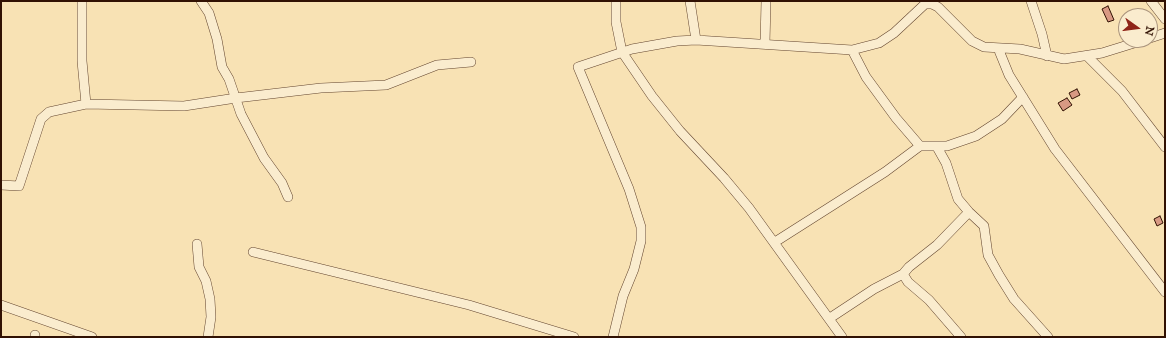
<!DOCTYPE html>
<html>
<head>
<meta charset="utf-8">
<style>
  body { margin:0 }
  #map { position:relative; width:1166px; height:338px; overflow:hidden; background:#f8e2b4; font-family:"IM FELL Great Primer",serif }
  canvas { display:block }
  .frame { position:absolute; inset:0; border:2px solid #311103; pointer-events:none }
  .north { position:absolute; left:1118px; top:8px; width:40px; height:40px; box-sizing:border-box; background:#faecce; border:1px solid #aa947d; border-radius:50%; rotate:104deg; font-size:11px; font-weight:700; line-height:16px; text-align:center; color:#311103 }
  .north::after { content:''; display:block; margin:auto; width:14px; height:18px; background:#8f2418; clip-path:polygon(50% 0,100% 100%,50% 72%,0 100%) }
</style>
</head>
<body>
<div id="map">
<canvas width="1166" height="338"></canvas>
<div class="frame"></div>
<div class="north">N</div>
</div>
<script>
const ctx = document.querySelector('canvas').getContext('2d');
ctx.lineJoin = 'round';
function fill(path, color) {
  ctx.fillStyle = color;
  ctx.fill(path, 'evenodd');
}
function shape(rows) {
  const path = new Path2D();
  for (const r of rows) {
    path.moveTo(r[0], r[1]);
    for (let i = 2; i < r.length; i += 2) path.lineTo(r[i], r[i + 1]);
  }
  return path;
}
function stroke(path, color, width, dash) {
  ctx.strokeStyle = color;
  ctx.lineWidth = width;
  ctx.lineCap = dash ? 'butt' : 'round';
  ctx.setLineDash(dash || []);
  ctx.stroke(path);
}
const building = shape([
  [1108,6,1114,20,1108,22,1102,9,1108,6],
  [1077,89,1080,95,1072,99,1069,93,1077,89],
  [1067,98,1072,105,1063,111,1058,103,1067,98],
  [1160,216,1163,223,1157,226,1154,219,1160,216]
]);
fill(building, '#d89983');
stroke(building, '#311103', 1);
const street = shape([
  [82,1,82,61,86,104],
  [201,1,209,13,217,39,222,67,229,79,241,114,264,158,282,183,288,197],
  [616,1,616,22,622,52,652,96,680,131,724,178,749,208,842,337],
  [690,1,696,40],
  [1031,1,1042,34,1047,56],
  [1151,1,1165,19],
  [1150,38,1165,33],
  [765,44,766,1],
  [998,48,1009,75,1055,149,1165,292],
  [852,50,866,77,896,118,920,146,947,146,976,136,1002,119,1023,97],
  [1087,56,1122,91,1165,147],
  [937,147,946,163,958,199,969,212,984,226,988,255,999,275,1014,299,1048,337],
  [1,185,19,186,41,119,49,112,86,104,184,106,236,98,321,88,386,85,437,65,471,62],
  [775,242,885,172,920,146],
  [197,244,199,267,206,281,210,299,211,317,208,337],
  [253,252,469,305,574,337],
  [903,274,908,282,929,300,961,337],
  [1,305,92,337],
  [830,318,874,289,903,274,909,267,937,245,969,212],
  [35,337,35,335],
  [613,337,623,296,634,269,641,241,641,227,629,189,578,67,632,49,677,41,696,40,852,50,879,43,894,33,925,4,932,4,938,7,972,41,984,47,1020,49,1064,59,1102,53,1144,40]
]);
stroke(street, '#63452f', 10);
stroke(street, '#faecce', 9);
</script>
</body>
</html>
